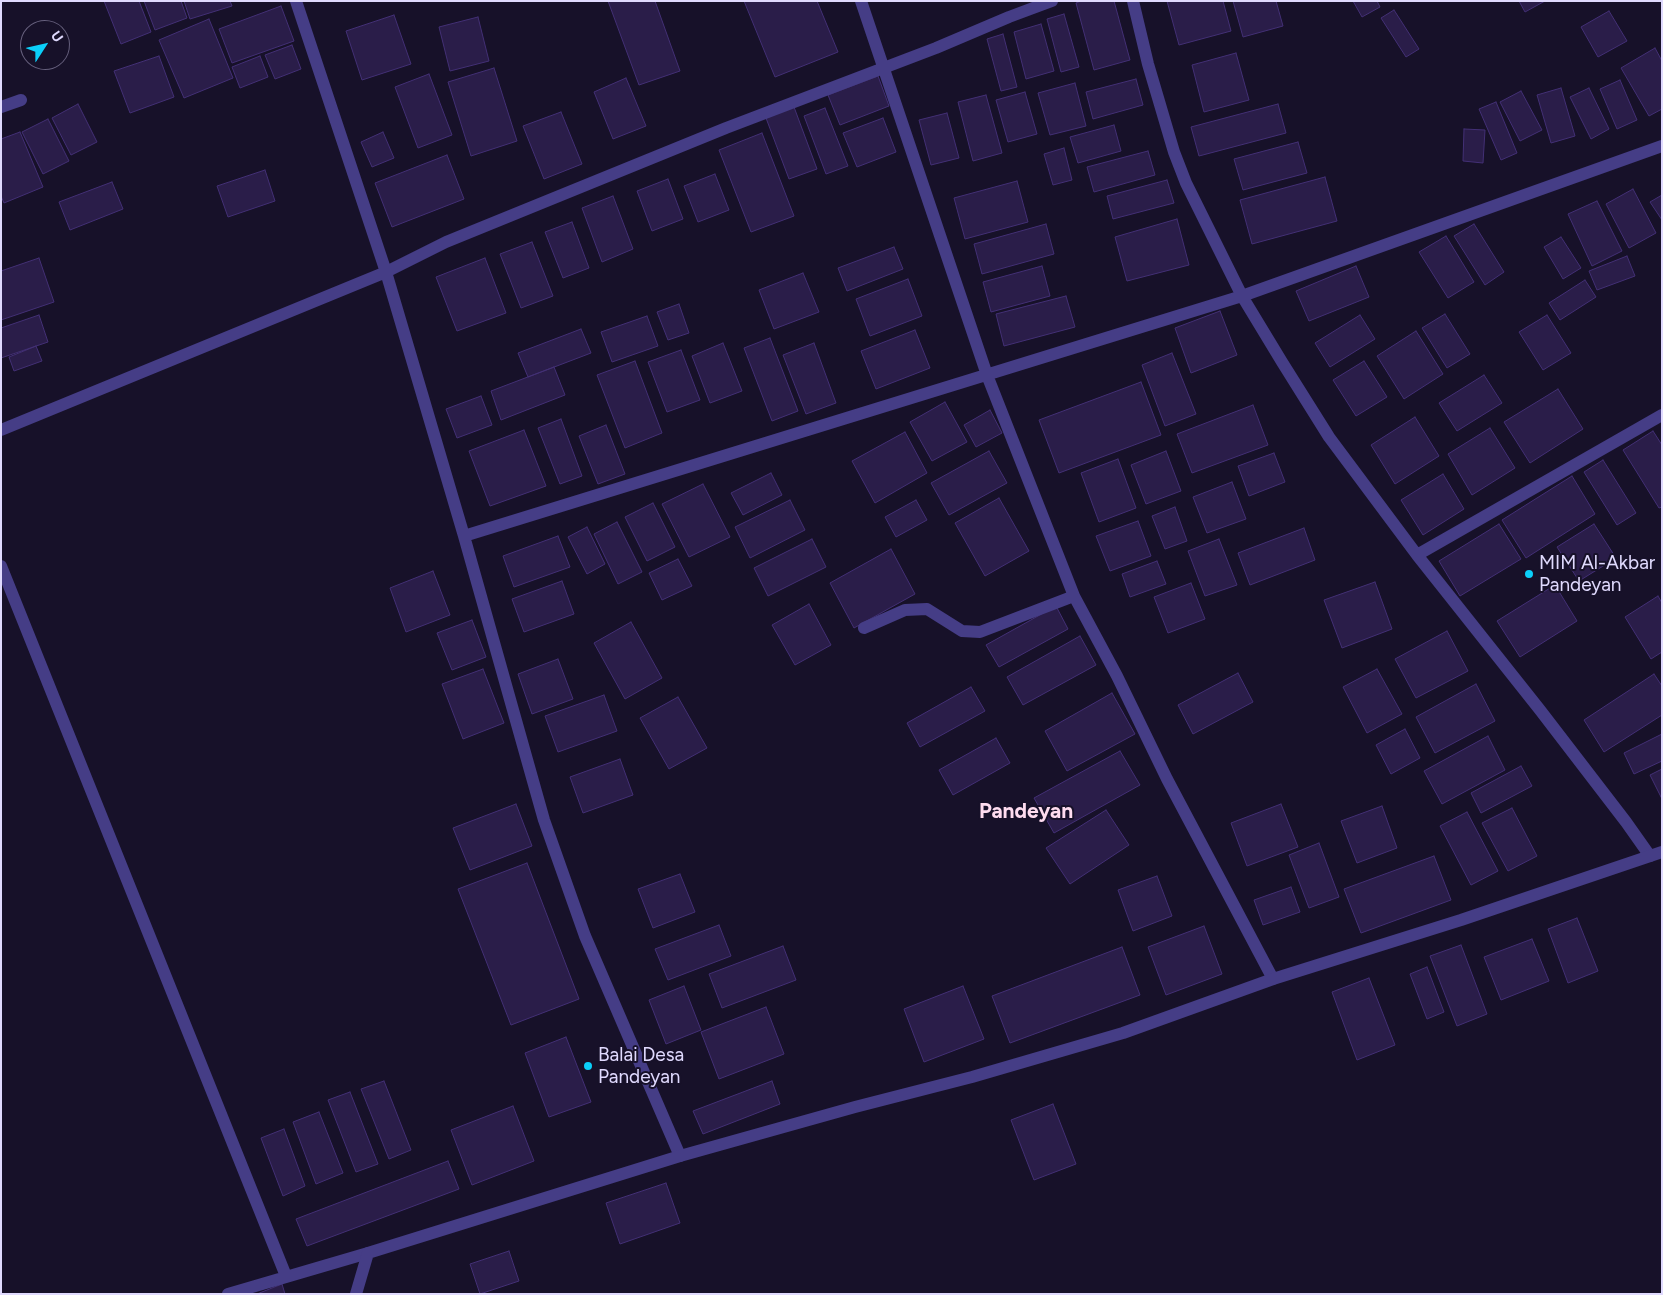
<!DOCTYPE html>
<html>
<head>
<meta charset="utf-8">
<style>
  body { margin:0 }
  #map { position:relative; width:1663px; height:1295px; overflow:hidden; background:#171129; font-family:Figtree,sans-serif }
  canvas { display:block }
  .frame { position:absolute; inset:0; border:2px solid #e0dafe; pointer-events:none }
  .north { position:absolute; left:20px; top:20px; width:50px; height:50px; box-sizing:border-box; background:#171129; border:1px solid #67617e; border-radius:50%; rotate:55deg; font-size:14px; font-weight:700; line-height:20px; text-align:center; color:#e0dafe }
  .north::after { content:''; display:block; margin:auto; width:18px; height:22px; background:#0bcff9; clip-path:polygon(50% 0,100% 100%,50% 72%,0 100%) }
</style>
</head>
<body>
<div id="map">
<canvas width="1663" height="1295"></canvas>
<div class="frame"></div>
<div class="north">U</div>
</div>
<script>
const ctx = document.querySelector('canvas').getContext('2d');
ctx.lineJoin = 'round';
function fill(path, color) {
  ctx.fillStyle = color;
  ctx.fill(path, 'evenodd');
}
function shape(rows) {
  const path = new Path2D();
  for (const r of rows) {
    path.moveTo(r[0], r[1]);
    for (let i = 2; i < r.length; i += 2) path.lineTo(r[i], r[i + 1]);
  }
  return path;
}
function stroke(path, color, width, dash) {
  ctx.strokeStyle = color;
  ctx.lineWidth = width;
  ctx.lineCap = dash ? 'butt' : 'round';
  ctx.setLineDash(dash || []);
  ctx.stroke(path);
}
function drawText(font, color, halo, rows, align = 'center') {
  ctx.font = font + ' Figtree,sans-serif';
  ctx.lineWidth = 4;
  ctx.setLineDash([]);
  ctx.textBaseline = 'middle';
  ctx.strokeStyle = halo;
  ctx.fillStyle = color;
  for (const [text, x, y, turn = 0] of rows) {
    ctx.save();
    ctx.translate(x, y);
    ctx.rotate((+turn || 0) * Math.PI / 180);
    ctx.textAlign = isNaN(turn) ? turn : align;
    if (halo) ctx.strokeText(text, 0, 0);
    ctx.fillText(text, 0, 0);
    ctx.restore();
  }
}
const building = shape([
  [104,1,139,1,151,32,121,44,104,1],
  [144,1,181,1,187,18,155,30,144,1],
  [184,1,230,1,232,6,190,19,184,1],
  [608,1,655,1,680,71,639,85,608,1],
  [744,1,817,1,838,52,775,77,744,1],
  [1081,1,1114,1,1130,60,1094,70,1076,3,1081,1],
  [1167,1,1223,1,1231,31,1179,45,1167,1],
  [1233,1,1276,1,1283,26,1243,37,1233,1],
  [1353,1,1377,1,1380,7,1362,17,1353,1],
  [1519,1,1545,1,1525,12,1519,1],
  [281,6,294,41,232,63,219,29,281,6],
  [1394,10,1419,49,1406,57,1381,18,1394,10],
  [1609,11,1627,41,1598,57,1581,27,1609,11],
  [1064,14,1079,67,1061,72,1047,19,1064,14],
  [394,15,411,64,362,80,346,31,394,15],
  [478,17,489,61,450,71,439,27,478,17],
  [209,19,233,78,184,98,159,40,209,19],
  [1041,24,1054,71,1026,79,1014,32,1041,24],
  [1003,34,1017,87,1001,91,987,39,1003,34],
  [292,45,301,69,275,79,265,55,292,45],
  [1655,48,1662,61,1662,109,1649,116,1621,68,1655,48],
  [1236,53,1249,100,1204,112,1192,65,1236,53],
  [159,56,174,97,130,113,114,71,159,56],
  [260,56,268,77,240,88,232,67,260,56],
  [494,68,517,141,471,156,448,82,494,68],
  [429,74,452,135,418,148,395,87,429,74],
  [878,76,889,106,840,125,828,95,878,76],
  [626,78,646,126,613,139,594,92,626,78],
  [1136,79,1143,105,1093,119,1086,92,1136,79],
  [1620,80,1637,120,1617,129,1600,89,1620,80],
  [1075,83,1086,126,1050,135,1038,93,1075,83],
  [1561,88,1575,136,1551,143,1537,95,1561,88],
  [1589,88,1609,129,1591,139,1570,97,1589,88],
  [1521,91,1542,130,1520,141,1500,102,1521,91],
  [1025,92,1037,134,1008,142,996,100,1025,92],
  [986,95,1002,153,973,161,958,102,986,95],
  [1496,102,1517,153,1501,160,1479,109,1496,102],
  [78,104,97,142,71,155,52,118,78,104],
  [1278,104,1286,133,1199,156,1191,127,1278,104],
  [794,107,817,169,789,179,766,118,794,107],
  [825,108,848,166,826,174,804,116,825,108],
  [561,112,582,164,544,179,523,126,561,112],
  [947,113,959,158,931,165,919,120,947,113],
  [883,118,896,152,857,167,843,133,883,118],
  [48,119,69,161,43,174,22,132,48,119],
  [1114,125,1121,151,1078,163,1070,137,1114,125],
  [1464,129,1485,130,1483,163,1463,161,1464,129],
  [20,132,43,187,4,203,1,196,1,139,20,132],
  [383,132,394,158,372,167,361,142,383,132],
  [762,133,794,216,751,232,719,150,762,133],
  [1298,142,1307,173,1243,190,1234,159,1298,142],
  [1064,148,1072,180,1053,185,1044,154,1064,148],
  [1148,151,1155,175,1094,192,1087,167,1148,151],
  [447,155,464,199,392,227,375,183,447,155],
  [265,170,275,201,228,217,217,186,265,170],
  [715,174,729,210,698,222,684,186,715,174],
  [1325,177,1337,221,1252,244,1240,200,1325,177],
  [668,179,683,219,652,231,637,191,668,179],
  [1167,180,1174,203,1113,219,1107,196,1167,180],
  [1017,181,1028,222,965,239,954,198,1017,181],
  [112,182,123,209,70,230,59,202,112,182],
  [1633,189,1656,233,1629,248,1606,204,1633,189],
  [1662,195,1662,220,1650,202,1662,195],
  [613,196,633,249,602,262,582,208,613,196],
  [1597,201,1622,251,1592,266,1568,214,1597,201],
  [1177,219,1189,265,1127,281,1115,237,1177,219],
  [572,222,589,268,563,278,545,232,572,222],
  [1046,224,1054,254,982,274,974,244,1046,224],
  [1474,224,1504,272,1485,285,1454,236,1474,224],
  [1446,236,1474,282,1448,298,1419,252,1446,236],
  [1561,237,1581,268,1563,279,1544,247,1561,237],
  [532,242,553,296,521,308,500,254,532,242],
  [894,247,903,269,847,291,838,268,894,247],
  [1627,256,1635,276,1597,290,1589,271,1627,256],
  [39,258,54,302,1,320,1,271,39,258],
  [485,258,506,313,457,331,436,277,485,258],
  [1042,266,1050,296,991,312,983,282,1042,266],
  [1356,266,1369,297,1309,321,1296,291,1356,266],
  [803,273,819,312,774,329,759,290,803,273],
  [908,279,922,316,870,336,856,299,908,279],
  [1585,280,1596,297,1560,320,1549,303,1585,280],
  [1066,296,1075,327,1004,346,996,314,1066,296],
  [679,304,689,333,668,340,657,312,679,304],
  [1220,311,1237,355,1191,373,1175,328,1220,311],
  [1445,314,1470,354,1447,368,1422,328,1445,314],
  [39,315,48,342,1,358,1,328,39,315],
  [1360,315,1375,339,1330,367,1315,343,1360,315],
  [1547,315,1571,353,1543,370,1519,332,1547,315],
  [647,316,658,346,612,362,601,332,647,316],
  [581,329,591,353,528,377,518,353,581,329],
  [915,330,930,368,876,389,861,351,915,330],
  [1416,331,1443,374,1404,399,1377,356,1416,331],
  [770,338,798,411,772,421,744,348,770,338],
  [723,343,742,391,710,403,692,356,723,343],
  [814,343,836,403,806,414,783,355,814,343],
  [36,346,42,361,14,371,9,357,36,346],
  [681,350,700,400,667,412,648,362,681,350],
  [1172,353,1196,414,1165,426,1142,365,1172,353],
  [635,361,662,433,625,448,597,375,635,361],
  [1364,361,1387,397,1356,416,1333,380,1364,361],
  [554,367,565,395,501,420,491,391,554,367],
  [1484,375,1502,403,1457,431,1439,403,1484,375],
  [1141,382,1161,435,1059,473,1039,420,1141,382],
  [1558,389,1583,429,1530,463,1504,422,1558,389],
  [481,396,492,425,457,438,446,409,481,396],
  [945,402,967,442,932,461,910,422,945,402],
  [1253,405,1268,445,1192,473,1177,434,1253,405],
  [990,410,1002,433,976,447,964,425,990,410],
  [1415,417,1439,456,1395,484,1371,445,1415,417],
  [561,419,582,476,560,484,538,428,561,419],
  [606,425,625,474,598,484,579,436,606,425],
  [1490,428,1515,468,1472,495,1448,454,1490,428],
  [524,430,546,486,490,506,469,451,524,430],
  [1653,431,1662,445,1662,507,1659,508,1623,450,1653,431],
  [905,432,927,473,875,503,852,461,905,432],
  [989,451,1007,483,949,515,931,483,989,451],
  [1166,451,1181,491,1146,504,1131,465,1166,451],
  [1274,453,1285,482,1249,496,1238,466,1274,453],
  [1118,459,1136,508,1099,522,1081,473,1118,459],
  [1603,460,1636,513,1617,525,1584,472,1603,460],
  [771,473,782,495,743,515,731,493,771,473],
  [1443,474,1464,509,1423,535,1401,500,1443,474],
  [1572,476,1595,514,1526,558,1502,520,1572,476],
  [1232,482,1246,519,1207,533,1193,497,1232,482],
  [703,484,730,537,689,557,662,504,703,484],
  [999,498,1029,551,985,576,955,523,999,498],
  [790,500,805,530,750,558,735,527,790,500],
  [916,500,927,520,896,537,885,517,916,500],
  [653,503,675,547,647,561,625,517,653,503],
  [1175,507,1187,541,1165,549,1152,516,1175,507],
  [1138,521,1151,556,1110,571,1096,536,1138,521],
  [617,522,642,572,618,584,594,534,617,522],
  [1499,524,1521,559,1460,596,1439,561,1499,524],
  [1594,524,1616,558,1579,581,1557,547,1594,524],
  [587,527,605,564,587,574,568,537,587,527],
  [1304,528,1315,560,1250,585,1238,553,1304,528],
  [558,536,570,567,514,587,503,556,558,536],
  [812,539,826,567,768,596,754,568,812,539],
  [1219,539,1237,585,1205,596,1188,551,1219,539],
  [891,549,915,594,854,628,830,583,891,549],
  [678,559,692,586,662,600,649,573,678,559],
  [1157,561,1166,584,1130,597,1122,574,1157,561],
  [433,571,450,615,406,632,390,588,433,571],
  [562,581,574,614,524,632,512,599,562,581],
  [1375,582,1392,629,1342,648,1324,600,1375,582],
  [1191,583,1205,619,1168,633,1154,597,1191,583],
  [1555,585,1577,621,1520,657,1497,621,1555,585],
  [1658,596,1662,603,1662,652,1651,659,1625,617,1658,596],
  [809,604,831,645,795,665,772,625,809,604],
  [1056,606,1068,629,999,667,986,645,1056,606],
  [472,620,486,657,452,670,437,633,472,620],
  [631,622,662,678,625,699,594,643,631,622],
  [1447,631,1468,671,1416,698,1395,659,1447,631],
  [1080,636,1096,665,1023,705,1007,677,1080,636],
  [558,659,573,699,532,714,518,674,558,659],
  [483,669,504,723,463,739,442,684,483,669],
  [1377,669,1402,714,1367,733,1343,687,1377,669],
  [1238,673,1253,702,1193,734,1178,705,1238,673],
  [1654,674,1662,686,1662,715,1604,752,1584,720,1654,674],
  [1476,684,1495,721,1435,753,1416,717,1476,684],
  [971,687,985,711,920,747,907,723,971,687],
  [1112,693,1135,734,1067,771,1045,731,1112,693],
  [604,695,617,731,558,752,545,716,604,695],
  [678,697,707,748,669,769,640,718,678,697],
  [1405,729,1420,758,1391,774,1376,745,1405,729],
  [1662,734,1662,761,1634,774,1624,753,1662,734],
  [1488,736,1505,770,1442,804,1424,771,1488,736],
  [996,738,1010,763,953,795,939,770,996,738],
  [1120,751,1140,785,1054,833,1034,798,1120,751],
  [620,759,633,795,583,813,570,777,620,759],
  [1521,766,1532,786,1481,813,1471,793,1521,766],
  [1662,769,1662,799,1650,775,1662,769],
  [516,804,532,846,470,870,453,828,516,804],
  [1281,804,1298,847,1247,866,1231,823,1281,804],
  [1382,806,1397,848,1357,863,1341,821,1382,806],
  [1512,808,1537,856,1508,871,1482,823,1512,808],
  [1106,810,1129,845,1070,884,1046,848,1106,810],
  [1467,812,1498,871,1471,885,1440,826,1467,812],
  [1319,843,1339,897,1309,908,1289,855,1319,843],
  [1434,856,1451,900,1361,933,1344,889,1434,856],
  [527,863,579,999,511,1025,458,889,527,863],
  [680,874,695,912,653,928,638,889,680,874],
  [1157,876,1172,916,1133,931,1118,890,1157,876],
  [1291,887,1300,912,1263,925,1254,900,1291,887],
  [1577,918,1598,971,1568,983,1548,929,1577,918],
  [719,925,731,956,668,980,655,949,719,925],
  [1204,926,1222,974,1166,995,1148,947,1204,926],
  [1532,939,1549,981,1501,1000,1484,957,1532,939],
  [1461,945,1487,1014,1457,1026,1430,956,1461,945],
  [783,946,796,980,722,1008,709,974,783,946],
  [1122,947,1140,995,1010,1043,992,996,1122,947],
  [1427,967,1444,1012,1427,1019,1410,974,1427,967],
  [1369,978,1395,1045,1357,1060,1332,992,1369,978],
  [684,986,701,1030,666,1044,649,1000,684,986],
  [963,986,984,1039,924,1062,904,1009,963,986],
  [766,1007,784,1054,719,1079,701,1032,766,1007],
  [566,1037,591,1102,549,1117,525,1053,566,1037],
  [384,1081,411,1150,389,1159,361,1089,384,1081],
  [772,1081,780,1104,703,1134,693,1111,772,1081],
  [350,1092,378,1164,356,1172,328,1100,350,1092],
  [1053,1104,1076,1164,1034,1180,1011,1120,1053,1104],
  [513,1106,534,1161,472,1185,451,1130,513,1106],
  [319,1112,343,1173,316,1184,293,1122,319,1112],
  [284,1129,305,1186,283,1196,261,1138,284,1129],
  [448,1161,459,1189,307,1246,296,1219,448,1161],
  [666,1183,680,1223,620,1244,606,1203,666,1183],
  [509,1251,519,1281,480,1294,470,1264,509,1251],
  [282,1284,285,1294,257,1294,282,1284]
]);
fill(building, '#2a1d49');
stroke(building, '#433075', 1);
stroke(shape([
  [296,1,386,272,464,536,544,820,585,936,680,1156],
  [861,1,987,375,1074,596,1117,676,1167,779,1273,979],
  [1133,1,1148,64,1174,152,1186,183,1242,296,1282,362,1329,437,1417,555,1540,710,1626,822,1650,856],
  [1,107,21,100],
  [1,430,386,272,446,242,726,128,936,48,1009,17,1052,1],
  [464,536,1242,296,1662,146],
  [1417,555,1662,415],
  [1,566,286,1276],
  [864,628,905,610,927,609,962,631,980,632,1074,596],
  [228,1294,368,1253]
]), '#453d86', 12);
stroke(shape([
  [356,1294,368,1253,680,1156,855,1107,972,1077,1123,1033,1273,979,1461,920,1662,852]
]), '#453d86', 12);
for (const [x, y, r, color] of [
  [1529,574,5,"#0bcff9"],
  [588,1066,5,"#0bcff9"]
]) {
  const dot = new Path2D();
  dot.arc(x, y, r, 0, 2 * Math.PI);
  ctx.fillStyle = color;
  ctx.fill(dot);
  stroke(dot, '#171129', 2);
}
drawText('19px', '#e0dafe', '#171129', [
  ["MIM Al-Akbar",1539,563],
  ["Pandeyan",1539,585],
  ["Balai Desa",598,1055],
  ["Pandeyan",598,1077]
], 'left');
drawText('bold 21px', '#fedcef', '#171129', [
  ["Pandeyan",1026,812]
]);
</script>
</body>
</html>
